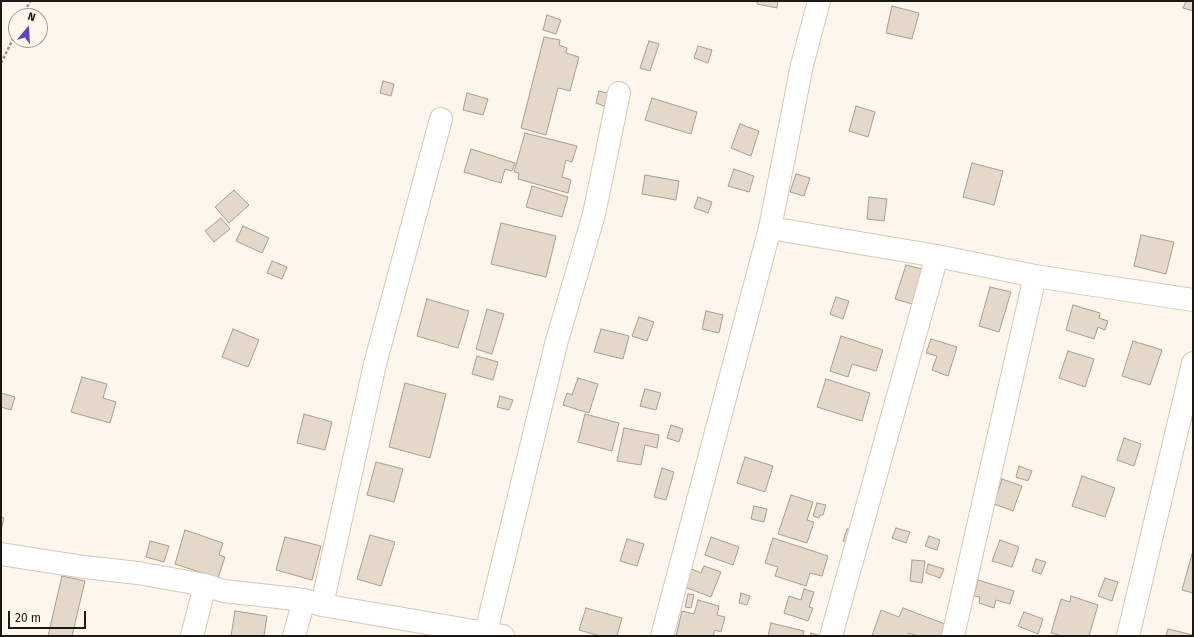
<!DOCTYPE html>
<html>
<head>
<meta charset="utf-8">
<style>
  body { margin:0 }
  #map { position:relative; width:1194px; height:637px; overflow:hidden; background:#fdf6ed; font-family:"Fira Sans",sans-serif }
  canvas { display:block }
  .frame { position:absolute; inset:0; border:2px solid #1c1813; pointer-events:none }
  .north { position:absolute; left:8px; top:8px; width:40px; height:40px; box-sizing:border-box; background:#fdf6ed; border:1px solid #a39d96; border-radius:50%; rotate:18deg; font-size:11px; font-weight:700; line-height:16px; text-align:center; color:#1c1813 }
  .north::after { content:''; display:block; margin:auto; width:14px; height:18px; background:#6044bc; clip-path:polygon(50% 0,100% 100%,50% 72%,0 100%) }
  .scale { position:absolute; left:8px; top:611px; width:78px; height:18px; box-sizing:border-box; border:2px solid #1c1813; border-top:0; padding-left:5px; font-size:12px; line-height:14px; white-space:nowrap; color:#1c1813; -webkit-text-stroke:3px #fdf6ed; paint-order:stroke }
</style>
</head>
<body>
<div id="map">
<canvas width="1194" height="637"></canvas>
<div class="frame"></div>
<div class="north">N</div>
<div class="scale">20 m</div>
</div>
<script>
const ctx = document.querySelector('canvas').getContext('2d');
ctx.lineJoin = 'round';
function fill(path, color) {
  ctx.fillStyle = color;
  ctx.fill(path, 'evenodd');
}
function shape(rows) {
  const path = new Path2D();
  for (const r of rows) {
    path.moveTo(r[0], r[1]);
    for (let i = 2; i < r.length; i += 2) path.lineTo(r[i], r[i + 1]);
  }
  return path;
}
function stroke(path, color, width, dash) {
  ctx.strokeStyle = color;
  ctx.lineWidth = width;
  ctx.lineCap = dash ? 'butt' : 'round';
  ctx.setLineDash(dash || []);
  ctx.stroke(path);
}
const building = shape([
  [757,1,778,1,777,8,757,4,757,1],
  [1186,1,1193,1,1193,11,1183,8,1186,1],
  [892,6,919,13,912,39,886,33,892,6],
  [547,15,561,20,556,34,543,30,547,15],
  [544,37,560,40,559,45,567,48,566,53,579,57,570,91,558,88,546,135,521,128,544,37],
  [649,41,659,44,650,71,640,68,649,41],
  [698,46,712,50,708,63,694,58,698,46],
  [383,81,394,84,391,96,380,93,383,81],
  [599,91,611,94,607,107,596,103,599,91],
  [467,93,488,99,483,115,463,110,467,93],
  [652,98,697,112,691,134,645,120,652,98],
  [856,106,875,112,868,137,849,131,856,106],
  [740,124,759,131,751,156,731,148,740,124],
  [525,133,577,146,572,162,566,160,562,177,571,180,568,193,518,179,519,173,514,172,525,133],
  [471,149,515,163,512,171,505,169,501,183,464,172,471,149],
  [972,163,1003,171,994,205,963,197,972,163],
  [734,169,754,176,749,192,728,186,734,169],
  [796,174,810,178,804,196,790,192,796,174],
  [645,175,679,181,676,200,642,194,645,175],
  [532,186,568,197,562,217,526,207,532,186],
  [234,190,249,205,229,223,215,207,234,190],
  [698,197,712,202,708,213,694,208,698,197],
  [869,197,887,199,884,221,867,219,869,197],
  [221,218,230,229,214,242,205,231,221,218],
  [501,223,556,236,546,277,491,264,501,223],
  [243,226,269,238,262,253,236,241,243,226],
  [1141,235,1174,242,1166,274,1134,266,1141,235],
  [272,261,287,267,282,279,267,273,272,261],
  [906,265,922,269,912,304,895,299,906,265],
  [990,287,1011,292,999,332,979,326,990,287],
  [836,297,849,301,843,319,830,314,836,297],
  [427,299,469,311,458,348,417,336,427,299],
  [1073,305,1100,313,1099,318,1108,321,1105,330,1098,327,1094,339,1066,330,1073,305],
  [487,309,504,314,492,354,476,349,487,309],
  [706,311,723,315,719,333,702,329,706,311],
  [639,317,654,322,647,341,632,336,639,317],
  [233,329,259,340,248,367,222,357,233,329],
  [601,329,629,336,623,359,594,352,601,329],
  [841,336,883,350,876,371,852,364,848,377,830,371,841,336],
  [931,339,957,347,948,376,932,370,937,356,926,353,931,339],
  [1133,341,1162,350,1150,385,1122,376,1133,341],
  [1068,351,1094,359,1085,387,1059,378,1068,351],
  [477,356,498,362,493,380,472,374,477,356],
  [82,377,107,384,103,398,116,402,110,423,71,412,82,377],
  [578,378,598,384,589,413,563,405,567,393,572,395,578,378],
  [826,379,870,393,862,421,817,407,826,379],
  [405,383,446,394,430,458,389,447,405,383],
  [645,389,661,393,656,410,640,406,645,389],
  [1,393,15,397,11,410,1,407,1,393],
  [500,396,513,400,509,410,497,407,500,396],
  [304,414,332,422,325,450,297,443,304,414],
  [585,414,619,423,612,451,578,442,585,414],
  [671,425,683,429,679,442,667,438,671,425],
  [624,428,659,435,657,448,645,445,641,465,617,461,624,428],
  [1124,438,1141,444,1134,466,1117,460,1124,438],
  [745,457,773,466,765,492,737,483,745,457],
  [376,462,403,469,394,502,367,495,376,462],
  [1019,466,1032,471,1028,481,1016,477,1019,466],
  [662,468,674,472,666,500,654,497,662,468],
  [1082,476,1115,488,1105,517,1072,506,1082,476],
  [1002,479,1022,486,1013,511,994,504,1002,479],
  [791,495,813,502,807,520,814,522,807,543,778,534,791,495],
  [817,503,826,505,823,515,820,515,819,518,813,516,817,503],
  [754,506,767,509,764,522,751,519,754,506],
  [1,517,4,518,1,530,1,517],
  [896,528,910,532,906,543,892,538,896,528],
  [847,529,854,531,851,543,843,541,847,529],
  [185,530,223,543,219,555,225,557,218,578,175,564,185,530],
  [370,535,395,542,381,586,357,579,370,535],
  [929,536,940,540,937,550,925,546,929,536],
  [285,537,321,546,312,580,276,570,285,537],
  [711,537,739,547,733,565,705,555,711,537],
  [773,538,828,556,822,576,810,573,806,586,775,576,778,567,765,563,773,538],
  [627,539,644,544,637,566,620,561,627,539],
  [1000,540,1019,547,1012,567,992,561,1000,540],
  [150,541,169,546,164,562,146,557,150,541],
  [1192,554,1193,554,1193,593,1182,590,1192,554],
  [1036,559,1046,562,1041,574,1032,571,1036,559],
  [912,560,925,561,922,583,910,581,912,560],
  [928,564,944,569,940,578,926,573,928,564],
  [704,566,721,572,711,597,682,586,689,568,701,573,704,566],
  [62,576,85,581,72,636,48,636,62,576],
  [1105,578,1118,582,1112,601,1098,596,1105,578],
  [978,580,1014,591,1010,604,996,600,994,608,979,603,980,597,974,596,978,580],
  [804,589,814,592,809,607,813,608,808,621,784,613,789,596,801,600,804,589],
  [741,593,750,596,747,605,739,603,741,593],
  [688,594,694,595,691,608,685,607,688,594],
  [1071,596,1098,605,1089,636,1062,636,1051,633,1061,599,1070,602,1071,596],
  [698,600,719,606,717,615,725,617,721,632,715,630,713,636,676,636,682,611,694,614,698,600],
  [586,608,622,618,617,636,600,636,579,630,586,608],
  [903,608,945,624,941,636,918,636,909,633,908,636,872,636,881,610,899,617,903,608],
  [235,611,267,616,264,636,231,636,235,611],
  [1024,612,1043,619,1038,634,1018,626,1024,612],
  [771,623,804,631,803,636,768,636,771,623],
  [1168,629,1193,635,1193,636,1166,636,1168,629],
  [811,633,821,636,810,636,811,633]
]);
fill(building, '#e4d8ca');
stroke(building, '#a89d90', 1);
const minor = shape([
  [770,228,937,256,1035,276,1193,300],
  [1,554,84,567,138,573,205,585,224,591,304,600,322,605,503,636],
  [322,605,375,364,441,119],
  [192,636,205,585],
  [294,636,304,600],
  [485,636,556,344,594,214,619,93],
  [662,636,770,228,802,65,819,1],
  [831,636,937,256],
  [953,636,1035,276],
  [1128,636,1193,363]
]);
stroke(minor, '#d4c8ba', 24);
stroke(shape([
  [23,16,30,1],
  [1,63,16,33]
]), '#9a948d', 2.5, [3, 2]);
stroke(minor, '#fff', 22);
</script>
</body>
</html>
